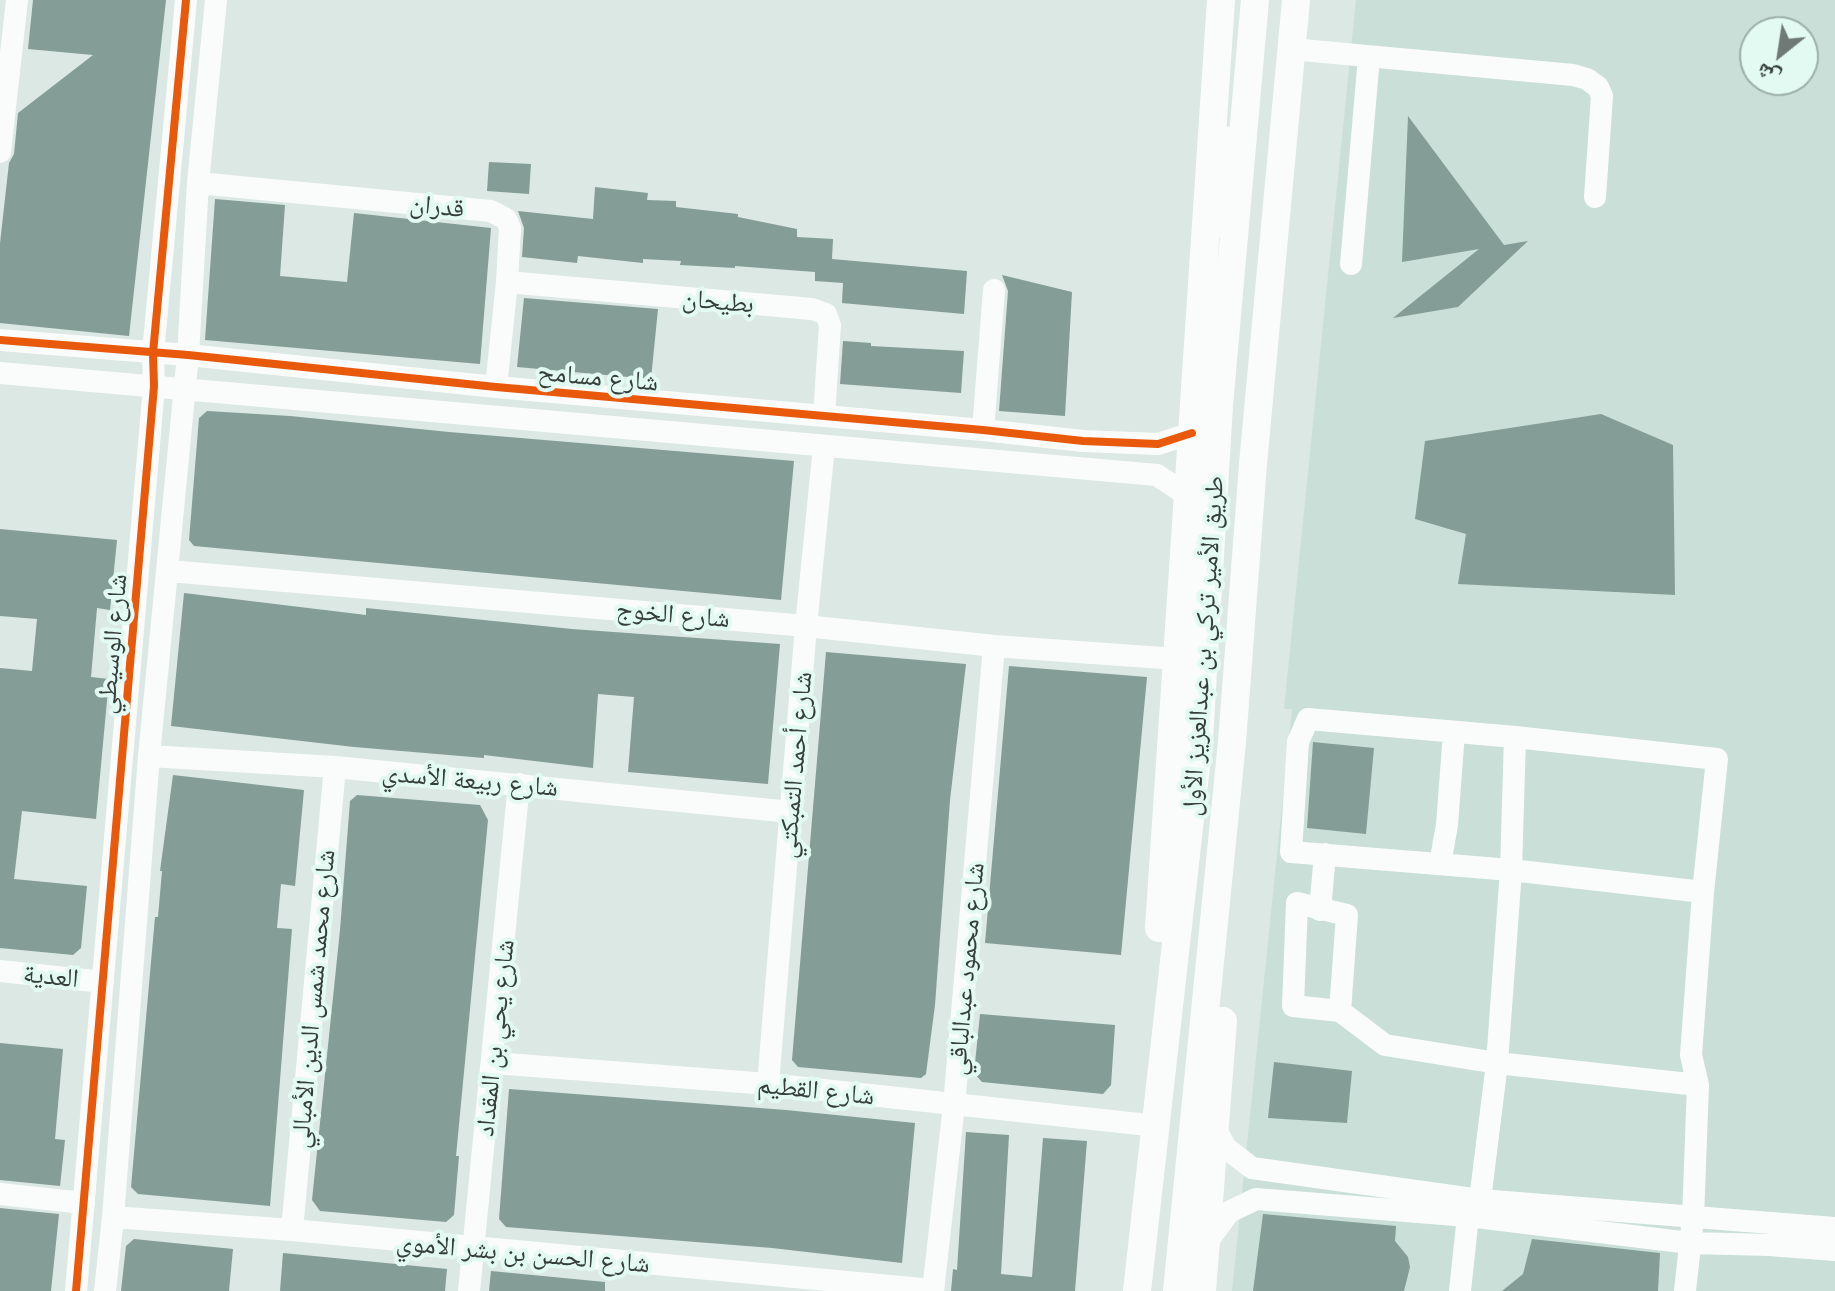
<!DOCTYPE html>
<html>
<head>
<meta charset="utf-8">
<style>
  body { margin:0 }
  #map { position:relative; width:1835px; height:1291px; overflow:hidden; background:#dbe8e4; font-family:Lato,"Noto Naskh Arabic",sans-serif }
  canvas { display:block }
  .north { position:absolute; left:1739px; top:16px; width:80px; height:80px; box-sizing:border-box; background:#e3faf2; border:2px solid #9dafa9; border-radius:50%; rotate:210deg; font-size:22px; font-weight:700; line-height:32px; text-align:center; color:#353e3b }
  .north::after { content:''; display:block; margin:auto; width:28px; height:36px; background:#6f7a76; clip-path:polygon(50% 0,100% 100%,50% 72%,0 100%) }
</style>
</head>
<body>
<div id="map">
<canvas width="1835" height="1291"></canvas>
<div class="north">ش</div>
</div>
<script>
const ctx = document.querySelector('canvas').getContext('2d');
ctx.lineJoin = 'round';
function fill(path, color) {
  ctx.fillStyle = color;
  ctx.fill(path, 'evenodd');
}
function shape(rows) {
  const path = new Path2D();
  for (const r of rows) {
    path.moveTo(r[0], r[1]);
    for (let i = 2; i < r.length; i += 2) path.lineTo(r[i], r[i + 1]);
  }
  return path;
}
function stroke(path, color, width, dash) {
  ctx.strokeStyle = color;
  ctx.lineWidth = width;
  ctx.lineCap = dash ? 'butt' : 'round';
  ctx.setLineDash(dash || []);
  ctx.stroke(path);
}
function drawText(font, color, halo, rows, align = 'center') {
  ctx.font = font + ' Lato,"Noto Naskh Arabic",sans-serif';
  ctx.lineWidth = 8;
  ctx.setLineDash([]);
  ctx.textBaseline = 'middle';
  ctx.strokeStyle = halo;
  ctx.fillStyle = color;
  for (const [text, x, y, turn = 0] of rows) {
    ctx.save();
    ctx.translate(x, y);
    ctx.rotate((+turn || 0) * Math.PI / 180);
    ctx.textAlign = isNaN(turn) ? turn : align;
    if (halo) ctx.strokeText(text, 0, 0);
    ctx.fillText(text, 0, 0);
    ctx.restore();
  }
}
fill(shape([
  [1356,0,1835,0,1835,1291,1232,1291,1292,709,1284,709],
  [1755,32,1803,32,1803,80,1755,80]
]), '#c9dfd7');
fill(shape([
  [33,0,166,0,129,336,0,323,0,243,9,163,14,154,18,113,93,55,28,49],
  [1408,116,1504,245,1528,241,1458,307,1393,318,1479,249,1402,262],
  [489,162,531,164,529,194,487,191],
  [595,187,648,193,647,200,676,201,676,207,738,214,738,217,797,229,797,237,833,239,832,259,967,271,964,314,842,303,843,283,815,281,815,272,735,266,735,268,680,265,681,261,643,259,643,263,578,256,577,263,522,257,524,228,518,211,593,219],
  [215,199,285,205,280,276,347,282,354,213,491,228,480,364,205,340],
  [1002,275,1072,292,1065,416,999,411,1008,291],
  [524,298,658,309,651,379,517,367],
  [843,341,871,343,871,346,964,351,961,393,840,384],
  [207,411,290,416,449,432,794,461,781,600,194,546,189,540,199,418],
  [1601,414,1673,445,1675,595,1458,584,1466,534,1415,519,1425,441],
  [0,529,117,540,110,610,97,608,91,677,109,679,96,819,22,811,14,879,87,886,81,948,73,955,0,948,0,668,32,671,37,619,0,616],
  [184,593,366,615,366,608,572,629,780,644,768,784,628,772,634,697,598,694,593,768,484,755,484,758,354,747,171,726],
  [826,652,966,664,950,800,935,1005,926,1074,921,1078,798,1067,792,1060],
  [1009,666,1147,677,1121,955,985,943],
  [1313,742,1374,748,1366,834,1307,828],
  [173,775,304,790,295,886,281,884,277,928,292,929,270,1206,138,1194,131,1187,155,917,158,917,162,871,160,871],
  [357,795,480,805,488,820,456,1156,459,1156,454,1215,446,1222,320,1211,312,1200,340,930,350,801],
  [980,1014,1115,1025,1111,1085,1103,1094,982,1082,974,1073],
  [0,1043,63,1049,55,1139,65,1140,60,1186,0,1180],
  [1274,1062,1352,1071,1347,1123,1268,1118],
  [509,1089,786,1110,915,1123,902,1263,772,1248,506,1227,499,1219],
  [966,1132,1009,1135,1001,1274,1032,1277,1043,1138,1087,1141,1075,1291,951,1291,953,1269,957,1270],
  [0,1208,59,1214,51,1291,0,1291],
  [1263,1214,1396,1226,1395,1241,1408,1257,1410,1267,1404,1291,1253,1291],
  [134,1239,233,1249,229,1291,121,1291,126,1246],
  [1532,1239,1660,1253,1658,1291,1502,1291,1523,1274],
  [283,1253,447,1269,445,1291,280,1291],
  [491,1271,605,1282,605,1291,489,1291]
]), '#849d96');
stroke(shape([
  [1291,49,1573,75,1587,79,1598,87,1602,96,1595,197],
  [0,152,17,0],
  [198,183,491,211,506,219,510,228,507,282,496,387],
  [1223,227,1225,137],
  [1351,264,1369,57],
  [507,282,812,309,826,314,830,325,824,416],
  [0,340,188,355,496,387,983,430,1083,441,1158,444,1192,433],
  [0,373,1157,475,1187,495],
  [983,430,994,290],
  [169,571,806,626,994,646,1177,659],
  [149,756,335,767,791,812],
  [1440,864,1447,825,1454,732],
  [1320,910,1325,854],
  [0,971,103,982],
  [1340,1011,1347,915,1297,903,1293,1006,1340,1011,1385,1045,1497,1063,1698,1085],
  [494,1063,768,1084,1139,1124],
  [768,1084,806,626,824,446],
  [1215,1128,1226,1148,1252,1168,1480,1200,1835,1228],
  [0,1194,84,1203],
  [113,1217,292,1230,933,1290],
  [292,1230,335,767],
  [1205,1245,1229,1212,1256,1199,1468,1216,1690,1243,1769,1245,1835,1250],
  [76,1291,154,386,153,353,186,0],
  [105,1291,113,1217,149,756,188,355,198,183,216,0],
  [469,1291,519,784],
  [933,1291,954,1105,994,646],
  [1460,1291,1468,1216,1480,1200,1497,1063,1511,870,1515,737],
  [1685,1291,1693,1218,1698,1085,1691,1055,1703,892,1717,759,1515,737,1308,719,1298,742,1291,852,1511,870,1703,892]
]), '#fafcfb', 22);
stroke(shape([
  [1159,928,1221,0],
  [1137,1291,1199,739,1219,405,1255,0],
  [1177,1291,1232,742,1253,464,1296,0],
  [1202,1291,1223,1021]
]), '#fafcfb', 28);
stroke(shape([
  [0,340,188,355,496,387,983,430,1083,441,1158,444,1192,433],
  [76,1291,154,386,153,353,186,0]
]), '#e8590c', 8);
drawText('26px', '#353e3b', '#e3faf2', [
  ["قدران",437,206,6],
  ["بطيحان",718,301,5],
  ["شارع مسامح",598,377,5],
  ["شارع الخوج",673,614,5],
  ["شارع الوسيطي",112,644,-85],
  ["طريق الأمير تركي بن عبدالعزيز الأول",1203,646,-86],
  ["شارع أحمد التمبكتي",795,765,-85],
  ["شارع ربيعة الأسدي",470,780,5],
  ["شارع محمود عبدالباقي",966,969,-85],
  ["العدية",51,976,6],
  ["شارع محمد شمس الدين الأمبالي",313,999,-85],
  ["شارع يحي بن المقداد",495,1038,-84],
  ["شارع القطيم",816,1090,6],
  ["شارع الحسن بن بشر الأموي",523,1253,5]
]);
</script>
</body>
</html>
